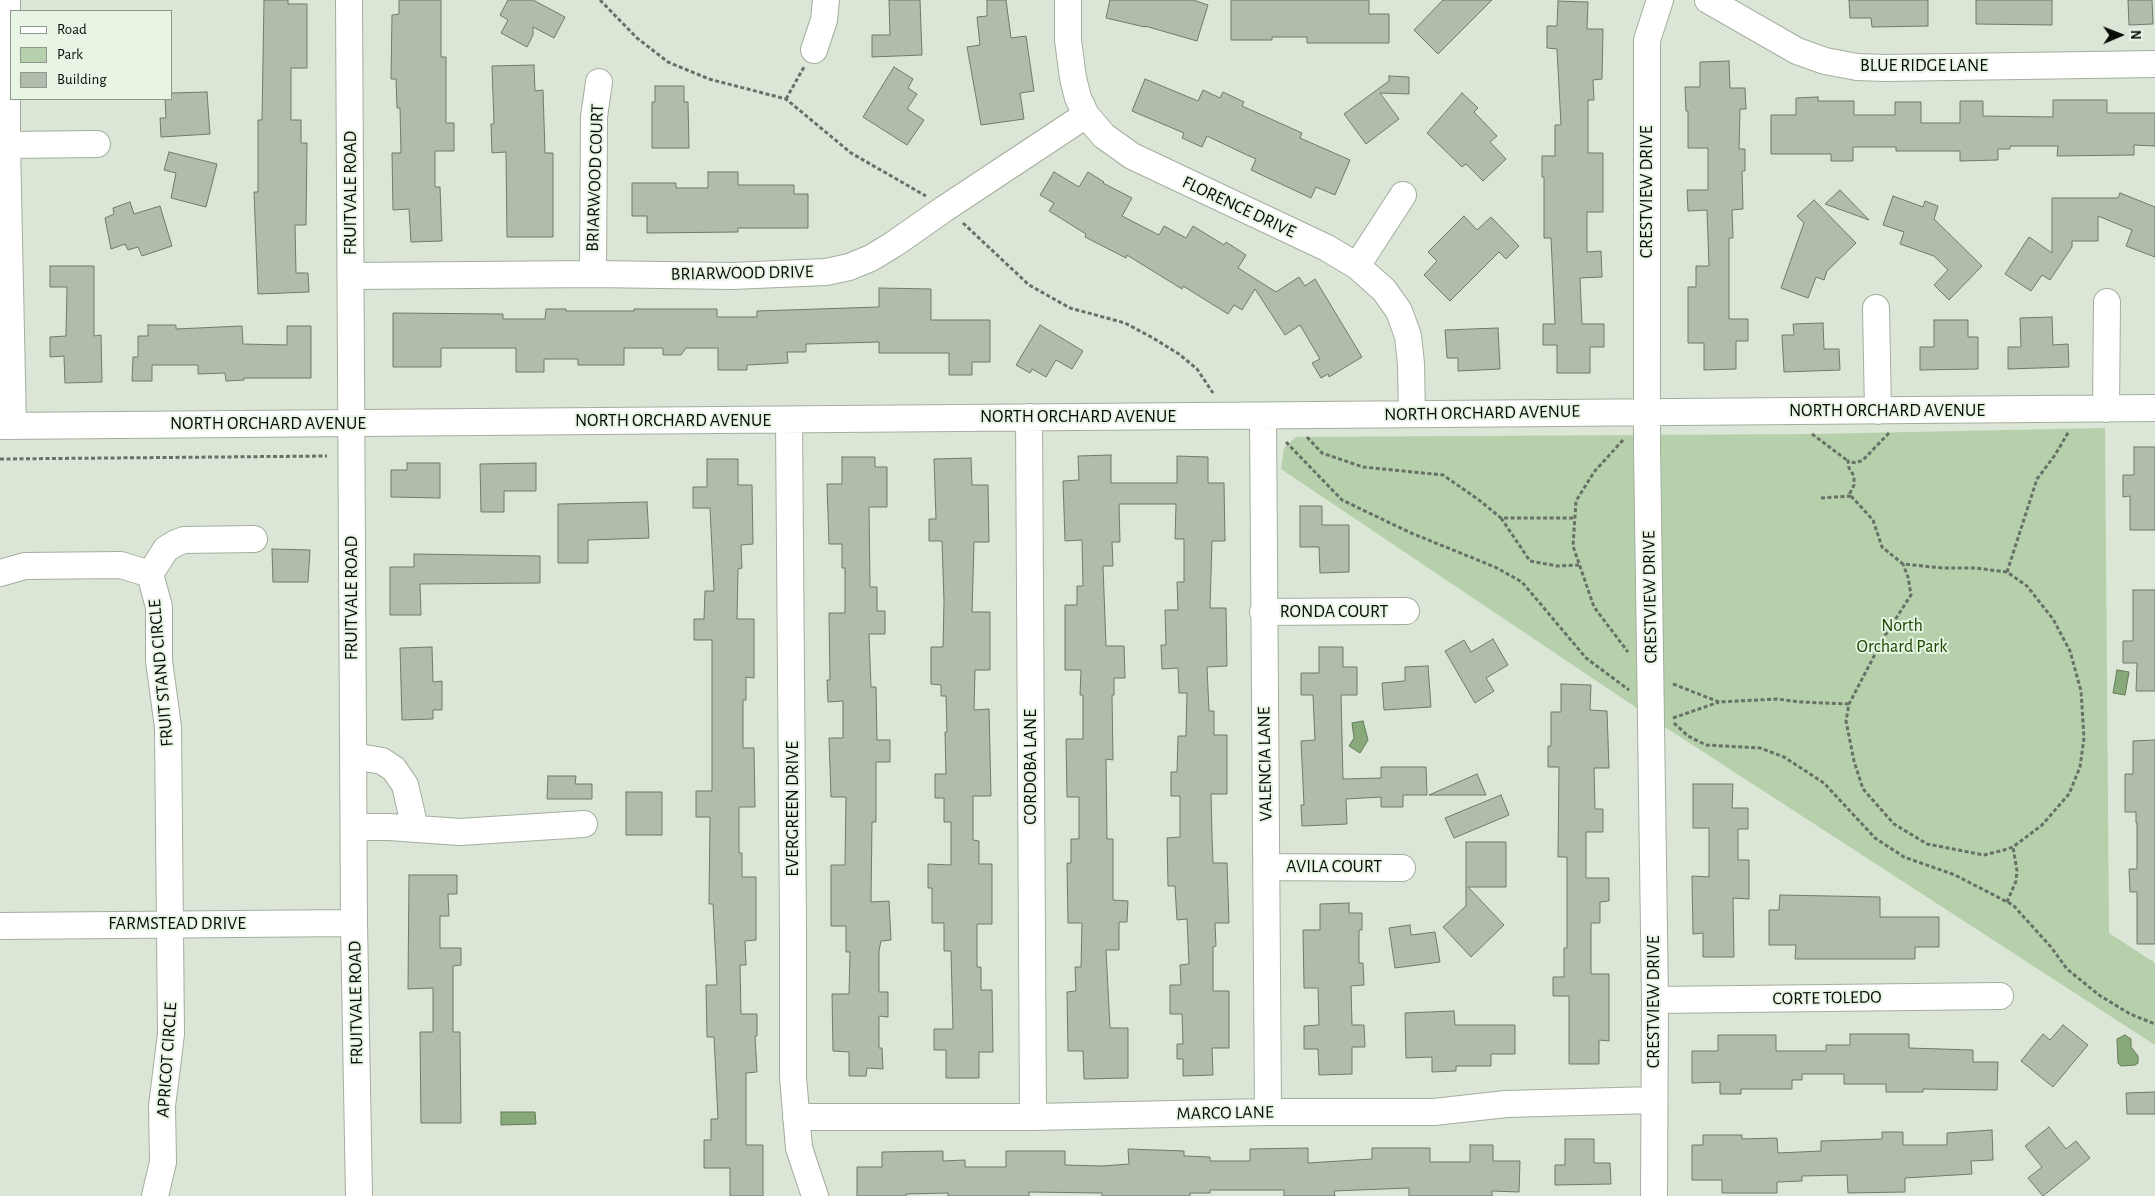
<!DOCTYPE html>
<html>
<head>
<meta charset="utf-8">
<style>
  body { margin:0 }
  #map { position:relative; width:2155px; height:1196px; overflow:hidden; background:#dbe6d7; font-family:"Alegreya Sans",sans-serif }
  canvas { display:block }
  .legend { position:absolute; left:10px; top:10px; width:162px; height:90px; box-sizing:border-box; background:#e8f4e4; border:1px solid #8f988c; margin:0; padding:6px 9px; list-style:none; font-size:15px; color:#090d08 }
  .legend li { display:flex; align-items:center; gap:10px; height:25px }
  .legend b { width:25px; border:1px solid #8f988c }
  .north { position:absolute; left:2095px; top:10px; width:50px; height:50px; -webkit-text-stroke:4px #e8f4e4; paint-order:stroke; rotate:89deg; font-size:14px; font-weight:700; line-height:20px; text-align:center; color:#090d08 }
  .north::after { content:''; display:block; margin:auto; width:18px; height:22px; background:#090d08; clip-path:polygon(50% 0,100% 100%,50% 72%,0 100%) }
</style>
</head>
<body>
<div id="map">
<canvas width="2155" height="1196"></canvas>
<ul class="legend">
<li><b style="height:6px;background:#fff"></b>Road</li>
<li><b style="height:14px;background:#b5d0aa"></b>Park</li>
<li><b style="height:14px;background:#b1bcad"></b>Building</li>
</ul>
<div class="north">N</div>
</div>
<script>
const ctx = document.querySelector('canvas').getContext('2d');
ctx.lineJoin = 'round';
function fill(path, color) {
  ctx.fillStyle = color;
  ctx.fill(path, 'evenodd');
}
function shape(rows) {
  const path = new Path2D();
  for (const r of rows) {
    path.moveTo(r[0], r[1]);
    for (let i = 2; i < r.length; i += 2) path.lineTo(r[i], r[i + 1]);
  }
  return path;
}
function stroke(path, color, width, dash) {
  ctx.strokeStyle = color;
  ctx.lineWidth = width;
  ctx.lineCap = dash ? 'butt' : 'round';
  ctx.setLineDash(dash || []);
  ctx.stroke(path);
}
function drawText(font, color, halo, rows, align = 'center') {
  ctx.font = font + ' "Alegreya Sans",sans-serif';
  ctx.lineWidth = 4;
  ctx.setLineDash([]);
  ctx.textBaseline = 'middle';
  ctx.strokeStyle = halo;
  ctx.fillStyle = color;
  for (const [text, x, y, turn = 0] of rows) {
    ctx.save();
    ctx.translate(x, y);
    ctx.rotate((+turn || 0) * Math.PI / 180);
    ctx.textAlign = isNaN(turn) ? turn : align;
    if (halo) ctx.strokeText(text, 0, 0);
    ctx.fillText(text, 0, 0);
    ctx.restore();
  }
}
fill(shape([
  [2105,428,2109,933,2155,963,2155,1045,1671,731,1281,469,1284,448,1296,437,1812,434]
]), '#b5d0aa');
const water = shape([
  [2117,670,2129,672,2125,695,2113,693,2117,670],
  [1363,721,1368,740,1360,753,1349,746,1354,738,1352,723,1363,721],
  [2125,1035,2131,1039,2131,1047,2138,1056,2138,1063,2135,1065,2121,1066,2118,1063,2117,1039,2125,1035],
  [501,1112,535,1112,536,1124,501,1125,501,1112]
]);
fill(water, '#88aa7a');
stroke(water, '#627b58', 1);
const building = shape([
  [264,0,288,0,288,4,307,4,307,68,291,68,291,120,301,120,301,143,307,143,306,225,295,225,296,273,308,273,309,292,258,294,254,192,258,192,258,120,262,120,264,0],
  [399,0,441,0,441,57,446,57,446,123,454,123,454,151,435,151,435,187,440,187,442,241,411,242,409,209,393,210,392,153,401,153,400,108,397,108,396,79,391,79,392,15,399,14,399,0],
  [508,0,533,0,565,17,554,38,533,27,533,35,527,47,501,33,508,20,500,15,508,0],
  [889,0,920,0,922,55,872,57,872,35,890,35,889,0],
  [987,0,1006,0,1011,38,1026,36,1034,91,1020,93,1024,119,981,125,967,47,980,45,977,17,987,16,987,0],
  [1110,0,1193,0,1208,5,1197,41,1145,26,1145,27,1106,18,1110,0],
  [1231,0,1369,0,1369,14,1389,14,1389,43,1307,43,1307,37,1272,37,1272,40,1231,40,1231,0],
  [1443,0,1492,0,1438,54,1414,30,1443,0],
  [1849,0,1928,0,1928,26,1872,27,1871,18,1850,18,1849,0],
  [1976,0,2052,0,2052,25,1976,24,1976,0],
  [2128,0,2152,0,2153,24,2129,25,2128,0],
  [1558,1,1588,2,1587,29,1603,29,1602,79,1593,80,1594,100,1588,100,1588,153,1603,153,1603,212,1587,212,1587,252,1601,251,1602,277,1580,278,1582,324,1604,324,1604,347,1590,347,1590,373,1557,373,1557,345,1543,345,1543,324,1555,324,1551,238,1544,238,1544,177,1542,177,1542,156,1555,156,1555,125,1561,125,1557,49,1547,48,1547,26,1557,26,1558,1],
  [1729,61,1730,88,1745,88,1746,109,1740,109,1739,149,1745,149,1745,171,1742,171,1743,209,1732,210,1733,238,1729,238,1729,319,1748,319,1748,341,1736,341,1736,369,1704,370,1704,343,1688,343,1688,287,1696,287,1696,266,1709,266,1707,210,1688,211,1687,190,1708,190,1708,148,1688,148,1688,111,1686,111,1685,87,1700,87,1700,62,1729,61],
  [534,65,535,91,543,90,545,153,553,153,553,237,507,237,506,152,492,153,491,124,494,124,492,66,534,65],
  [894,67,913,79,908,88,917,94,907,109,924,120,907,145,863,117,894,67],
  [1389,76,1409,77,1409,94,1380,93,1399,119,1366,144,1344,114,1389,81,1389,76],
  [1145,79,1198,101,1203,90,1220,98,1223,92,1244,102,1242,106,1302,133,1300,138,1350,160,1335,195,1316,187,1311,198,1251,170,1256,159,1247,155,1207,136,1202,147,1182,138,1184,133,1132,111,1145,79],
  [655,86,684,86,684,102,688,102,689,148,652,148,652,102,655,102,655,86],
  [207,92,210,134,161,137,160,118,166,118,165,99,171,99,171,93,207,92],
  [1462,93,1478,108,1474,112,1497,136,1490,142,1506,159,1483,181,1466,164,1462,167,1427,133,1462,93],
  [1818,97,1818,101,1854,101,1854,115,1895,115,1895,102,1921,102,1921,123,1960,123,1960,101,1983,101,1983,116,2053,117,2053,100,2107,100,2107,113,2155,113,2155,146,2134,145,2134,155,2057,156,2058,146,2010,146,2010,149,1998,149,1998,160,1960,161,1960,151,1896,151,1896,147,1853,147,1853,161,1831,161,1831,154,1771,154,1771,115,1796,115,1796,98,1818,97],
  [169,152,217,164,206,207,171,198,176,173,164,170,169,152],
  [708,172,738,172,738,185,794,185,794,194,808,194,808,228,738,228,738,232,647,233,647,216,632,216,632,183,676,183,676,188,708,188,708,172],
  [1054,172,1079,187,1088,172,1104,182,1103,183,1132,198,1122,216,1159,235,1164,226,1186,238,1193,226,1224,245,1226,242,1246,255,1238,268,1276,292,1299,277,1305,286,1315,279,1362,357,1329,377,1328,374,1321,378,1312,363,1320,359,1300,325,1285,335,1255,289,1242,310,1234,305,1228,314,1183,286,1182,289,1127,255,1126,258,1085,237,1086,234,1049,211,1054,203,1040,195,1054,172],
  [1840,190,1869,220,1825,204,1840,190],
  [2120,193,2155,207,2155,257,2126,246,2132,230,2098,216,2098,241,2072,241,2072,247,2050,280,2042,275,2031,291,2005,274,2029,237,2052,253,2052,198,2118,198,2120,193],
  [1893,196,1923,207,1925,201,1938,206,1934,219,1982,266,1949,300,1934,285,1948,270,1934,256,1900,244,1904,232,1883,225,1893,196],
  [1814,200,1856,243,1827,271,1824,280,1816,277,1808,298,1781,288,1804,223,1797,216,1814,200],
  [130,202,134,214,160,206,172,246,142,256,138,247,128,250,125,244,111,249,105,218,114,214,113,208,130,202],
  [1464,216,1477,230,1491,217,1519,246,1506,259,1499,252,1450,301,1424,275,1437,261,1428,252,1464,216],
  [50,266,94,266,94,336,101,335,102,382,65,383,64,356,50,357,50,337,66,336,67,287,50,287,50,266],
  [879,288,931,289,931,320,990,320,990,362,972,362,972,375,949,375,949,353,879,353,879,342,806,344,806,352,787,352,788,363,747,365,747,370,718,370,718,348,686,348,681,355,663,355,663,348,624,348,624,365,578,365,578,359,544,359,544,372,516,372,516,348,441,348,441,367,393,367,393,313,503,314,503,319,545,319,546,309,566,309,566,311,634,311,634,309,717,309,717,317,757,317,757,311,879,307,879,288],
  [2052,317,2053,345,2068,344,2069,367,2008,369,2008,347,2021,347,2020,318,2052,317],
  [1934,320,1968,320,1968,337,1978,337,1978,369,1920,370,1920,347,1934,347,1934,320],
  [1823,323,1824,349,1839,349,1840,370,1784,372,1782,335,1794,335,1793,324,1823,323],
  [148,325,176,325,176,329,242,326,243,344,287,345,287,326,311,326,311,378,244,378,244,380,226,381,225,373,198,374,198,365,152,365,152,381,132,381,133,357,138,357,138,336,148,336,148,325],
  [1040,325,1083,351,1072,369,1056,360,1046,377,1032,369,1030,373,1016,365,1040,325],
  [1498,328,1500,369,1458,371,1458,358,1447,358,1445,330,1498,328],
  [2134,447,2155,447,2155,530,2130,530,2130,496,2123,497,2123,475,2134,475,2134,447],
  [1111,455,1111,483,1177,483,1177,456,1208,457,1208,483,1224,483,1225,541,1212,541,1210,608,1226,608,1227,666,1207,667,1209,711,1214,711,1214,735,1227,735,1227,794,1211,794,1212,836,1213,863,1227,863,1229,923,1215,923,1216,946,1213,947,1213,991,1229,991,1229,1048,1212,1048,1213,1075,1183,1076,1183,1059,1177,1059,1177,1044,1183,1044,1182,1014,1170,1014,1170,985,1181,985,1180,965,1189,964,1187,919,1177,920,1175,886,1168,886,1167,838,1180,837,1180,796,1171,796,1171,772,1177,772,1178,736,1186,736,1187,693,1179,693,1178,668,1162,669,1161,645,1166,645,1165,610,1178,610,1177,582,1184,582,1184,539,1175,539,1176,504,1119,504,1120,542,1112,542,1113,566,1103,566,1106,646,1124,646,1125,678,1114,678,1114,695,1112,695,1113,760,1106,759,1107,839,1113,839,1113,900,1128,901,1127,922,1119,922,1119,950,1106,950,1110,1028,1128,1028,1128,1078,1084,1079,1083,1051,1068,1051,1067,992,1076,991,1075,967,1081,967,1082,923,1068,923,1067,863,1071,863,1071,839,1079,839,1079,797,1067,797,1066,739,1083,739,1083,695,1080,695,1081,670,1065,670,1065,605,1077,605,1077,586,1083,586,1082,540,1065,541,1063,481,1079,480,1078,456,1111,455],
  [842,457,875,457,875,467,887,467,887,507,869,507,870,587,877,587,877,611,885,611,885,634,869,634,871,687,876,687,877,740,890,740,890,762,876,762,876,822,872,822,871,902,889,901,891,940,881,941,879,951,879,992,888,992,888,1017,879,1016,879,1048,882,1048,883,1069,867,1068,866,1076,849,1076,849,1052,833,1051,832,994,849,994,850,952,846,952,846,926,831,926,831,865,845,865,846,797,831,797,829,738,843,738,843,701,828,702,827,680,830,680,829,613,845,613,845,568,842,568,842,544,829,544,827,484,842,484,842,457],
  [971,458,972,485,988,485,989,542,974,542,972,612,990,612,990,670,975,670,974,710,989,709,991,796,973,796,973,840,979,841,979,864,992,864,992,924,977,924,977,967,981,967,981,990,992,990,993,1052,979,1052,979,1078,946,1078,946,1050,934,1050,934,1029,953,1029,951,951,944,951,944,923,932,923,932,888,928,888,928,864,951,865,951,822,944,822,944,798,935,798,935,774,946,774,945,732,947,732,946,696,941,696,941,685,931,684,931,647,943,647,944,601,942,541,929,541,929,519,936,519,934,459,971,458],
  [707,459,738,459,738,485,752,485,753,544,741,545,742,568,738,569,737,619,754,619,754,678,746,677,746,700,743,700,743,748,754,748,755,807,739,807,739,853,742,853,742,877,756,877,756,940,745,941,746,965,740,965,741,1014,757,1014,757,1036,755,1036,757,1072,746,1073,746,1145,763,1145,763,1196,730,1196,730,1168,704,1168,704,1140,711,1140,711,1119,718,1119,714,1037,707,1037,706,985,717,985,713,904,709,904,710,817,696,817,696,791,712,791,712,640,694,640,694,619,704,619,705,591,714,591,710,508,693,508,693,487,707,487,707,459],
  [407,463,440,463,440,498,391,497,391,470,407,470,407,463],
  [536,463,536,491,504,491,504,512,481,512,480,464,536,463],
  [647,502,649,538,588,540,588,563,558,563,558,504,647,502],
  [1300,506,1322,506,1322,525,1349,525,1349,572,1320,573,1319,547,1300,547,1300,506],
  [272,549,310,550,308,582,273,582,272,549],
  [414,554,540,556,540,583,420,584,421,615,390,615,390,567,414,567,414,554],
  [2133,590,2155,590,2155,691,2136,691,2137,663,2123,663,2123,641,2133,641,2133,590],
  [1493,639,1508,665,1486,678,1494,691,1475,703,1445,651,1464,640,1471,652,1493,639],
  [432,647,433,682,442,681,442,710,433,710,433,719,402,720,400,648,432,647],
  [1319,647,1343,647,1343,667,1357,667,1357,695,1341,695,1343,779,1381,778,1381,767,1426,767,1427,795,1403,795,1403,807,1381,807,1381,797,1346,799,1347,824,1302,826,1301,805,1304,805,1301,741,1315,740,1313,695,1301,695,1301,673,1319,673,1319,647],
  [1428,666,1431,707,1384,710,1382,683,1405,681,1405,667,1428,666],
  [1561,684,1591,685,1590,710,1607,711,1609,768,1594,768,1595,809,1603,809,1603,832,1586,832,1586,878,1609,878,1609,901,1600,902,1600,923,1591,923,1591,974,1609,974,1609,1041,1599,1040,1599,1064,1569,1064,1569,996,1553,996,1553,977,1564,977,1564,948,1567,948,1567,857,1558,857,1559,767,1548,767,1548,746,1551,746,1551,712,1561,712,1561,684],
  [2155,740,2155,944,2137,944,2137,892,2130,892,2129,869,2137,869,2137,823,2136,823,2136,812,2125,812,2125,774,2133,774,2133,741,2155,740],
  [1477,774,1486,795,1429,795,1477,774],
  [548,776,576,776,575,784,592,784,592,799,547,799,548,776],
  [1693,784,1733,784,1732,808,1748,808,1748,829,1738,829,1738,860,1749,860,1749,899,1733,898,1734,957,1703,957,1703,933,1693,934,1692,876,1709,877,1709,828,1693,828,1693,784],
  [626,792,662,792,662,835,626,835,626,792],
  [1501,795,1509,815,1454,838,1445,818,1501,795],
  [1466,842,1506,842,1506,887,1468,887,1504,925,1471,957,1443,927,1466,906,1466,842],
  [409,875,457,875,457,894,448,894,449,916,440,916,440,948,461,948,461,965,453,966,453,1032,460,1032,461,1123,421,1123,420,1032,433,1032,433,988,408,989,409,875],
  [1780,895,1880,897,1880,917,1939,917,1939,947,1915,947,1915,959,1795,959,1796,945,1769,945,1769,910,1779,910,1780,895],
  [1349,903,1349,913,1362,913,1362,930,1359,930,1359,963,1363,963,1364,985,1351,986,1352,1025,1364,1025,1365,1047,1352,1047,1352,1074,1319,1075,1318,1049,1304,1049,1304,1026,1319,1025,1318,988,1304,988,1303,930,1320,930,1320,904,1349,903],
  [1410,925,1411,935,1435,932,1440,962,1395,968,1389,928,1410,925],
  [1454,1011,1455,1025,1515,1025,1515,1054,1491,1054,1491,1066,1456,1066,1456,1071,1432,1072,1432,1057,1406,1058,1405,1013,1454,1011],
  [2063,1025,2088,1045,2053,1087,2021,1061,2043,1034,2050,1040,2063,1025],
  [1850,1034,1909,1034,1909,1048,1973,1050,1973,1062,1998,1062,1997,1090,1923,1089,1923,1092,1886,1092,1886,1084,1844,1084,1844,1074,1802,1074,1802,1080,1792,1080,1792,1089,1741,1089,1741,1094,1720,1094,1720,1082,1692,1083,1692,1051,1718,1051,1718,1035,1776,1035,1776,1051,1826,1051,1826,1045,1850,1045,1850,1034],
  [2155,1092,2155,1114,2127,1114,2126,1093,2155,1092],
  [2049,1127,2066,1149,2076,1141,2090,1158,2043,1196,2028,1178,2042,1167,2025,1146,2049,1127],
  [1992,1130,1993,1160,1971,1161,1972,1174,1905,1178,1905,1192,1848,1193,1847,1175,1802,1176,1802,1181,1777,1182,1777,1193,1722,1193,1722,1180,1692,1180,1692,1145,1703,1145,1703,1135,1742,1135,1742,1139,1777,1138,1778,1153,1821,1151,1821,1141,1882,1139,1882,1132,1903,1132,1903,1145,1947,1145,1947,1133,1992,1130],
  [1565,1139,1594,1139,1594,1163,1610,1163,1611,1184,1555,1185,1555,1165,1565,1165,1565,1139],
  [1470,1145,1493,1145,1493,1161,1520,1161,1519,1192,1492,1191,1492,1196,1409,1196,1409,1188,1334,1191,1335,1196,1284,1196,1284,1190,1210,1190,1210,1193,1190,1193,1190,1196,1102,1196,1102,1193,1029,1192,1029,1196,948,1196,948,1193,906,1194,906,1196,857,1196,857,1167,882,1167,882,1152,943,1151,943,1161,965,1160,965,1167,1006,1167,1006,1151,1065,1151,1065,1165,1102,1166,1129,1164,1128,1149,1184,1151,1184,1156,1210,1157,1210,1161,1250,1161,1250,1149,1308,1148,1308,1163,1372,1159,1372,1148,1430,1148,1430,1162,1470,1162,1470,1145]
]);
fill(building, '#b1bcad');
stroke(building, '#707a6c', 1);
const minor = shape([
  [7,0,7,145,13,426],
  [349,0,354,923,359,1196],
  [1068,0,1068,40,1073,78,1078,98,1086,115,1104,136,1132,156,1327,248,1357,266,1384,290,1399,311,1408,336,1411,364,1412,414],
  [1708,0,1797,51,1825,61,1857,67,1885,68,2155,64],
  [814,50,824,20,826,0],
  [7,145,97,144],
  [1357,266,1403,195],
  [593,274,594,117,599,82],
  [351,276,593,274,732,276,826,272,849,267,871,258,894,244,944,209,1086,115],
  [1876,308,1878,411],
  [2106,409,2107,302],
  [1263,416,1268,1112],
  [1029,417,1033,1117],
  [789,420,793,929,793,1077,799,1148,815,1196],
  [0,426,2155,408],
  [0,573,25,566,121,565,150,574,159,607,159,661,168,727,171,1034,162,1106,163,1162,155,1196],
  [150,574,166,549,176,543,184,540,254,539],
  [1263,612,1406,611],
  [353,756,382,761,394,769,405,785,415,828],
  [354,827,389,827,460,832,584,824],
  [1266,867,1402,868],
  [0,926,354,923],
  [1655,1000,2000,996],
  [796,1117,1033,1117,1268,1112,1434,1112,1506,1104,1653,1100],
  [1654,1196,1655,1000,1647,446,1647,40,1660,0]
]);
stroke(minor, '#a4ae9f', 28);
stroke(shape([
  [600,0,637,38,668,62,709,79,786,99,851,153,926,196],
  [786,99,804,67],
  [963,223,1029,285,1070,308,1125,323,1153,338,1179,354,1197,369,1213,393],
  [1889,433,1863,460,1856,463,1848,461,1849,468,1854,476,1854,485,1850,493,1851,496,1873,520,1882,547,1903,564,1943,568,1975,568,2007,572,2027,586,2053,619,2070,651,2081,691,2084,738,2080,767,2069,794,2042,825,2013,847,2004,850,1984,855,1927,844,1894,824,1863,789,1854,761,1846,721,1849,704,1884,637,1911,595,1908,577,1903,564],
  [1812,434,1848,461],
  [1307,437,1322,453,1363,467,1443,475,1479,500,1501,518,1575,518],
  [1623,440,1594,472,1576,501,1573,546,1594,607,1628,652],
  [1286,442,1342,500,1411,533,1495,567,1522,582,1586,658,1629,690],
  [0,459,327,456],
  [1821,498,1851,496],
  [1501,518,1530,561,1557,566,1579,565],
  [2007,572,2037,479,2055,455,2069,431],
  [1673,684,1719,702,1777,699,1801,702,1849,704],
  [1673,718,1719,702],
  [1674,723,1688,736,1706,745,1760,748,1784,757,1824,783,1875,838,1904,857,1955,875,2013,905,2051,947,2067,969,2099,995,2130,1014,2155,1024],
  [2007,902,2016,881,2017,871,2013,847]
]), '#697167', 3, [4, 2.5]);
stroke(minor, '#fff', 26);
drawText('18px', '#090d08', '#e8f4e4', [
  ["BLUE RIDGE LANE",1924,66],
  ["BRIARWOOD COURT",595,178,-88],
  ["CRESTVIEW DRIVE",1647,192,-90],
  ["FRUITVALE ROAD",351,193,-90],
  ["FLORENCE DRIVE",1239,207,25],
  ["BRIARWOOD DRIVE",742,273,-1],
  ["NORTH ORCHARD AVENUE",1887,411],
  ["NORTH ORCHARD AVENUE",1482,413,-1],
  ["NORTH ORCHARD AVENUE",1078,417],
  ["NORTH ORCHARD AVENUE",673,421],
  ["NORTH ORCHARD AVENUE",268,424],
  ["CRESTVIEW DRIVE",1650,597,-91],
  ["FRUITVALE ROAD",352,598,-90],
  ["RONDA COURT",1334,612],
  ["FRUIT STAND CIRCLE",161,673,-95],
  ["VALENCIA LANE",1265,764,-91],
  ["CORDOBA LANE",1031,767,-90],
  ["EVERGREEN DRIVE",793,809,-90],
  ["AVILA COURT",1334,867],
  ["FARMSTEAD DRIVE",177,924],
  ["CORTE TOLEDO",1827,998,-1],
  ["CRESTVIEW DRIVE",1654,1002,-90],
  ["FRUITVALE ROAD",356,1003,-91],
  ["APRICOT CIRCLE",167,1060,-86],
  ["MARCO LANE",1225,1113,-1]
]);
drawText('18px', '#1c4700', '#e8f4e4', [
  ["North",1902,626],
  ["Orchard Park",1902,647]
]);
</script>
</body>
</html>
